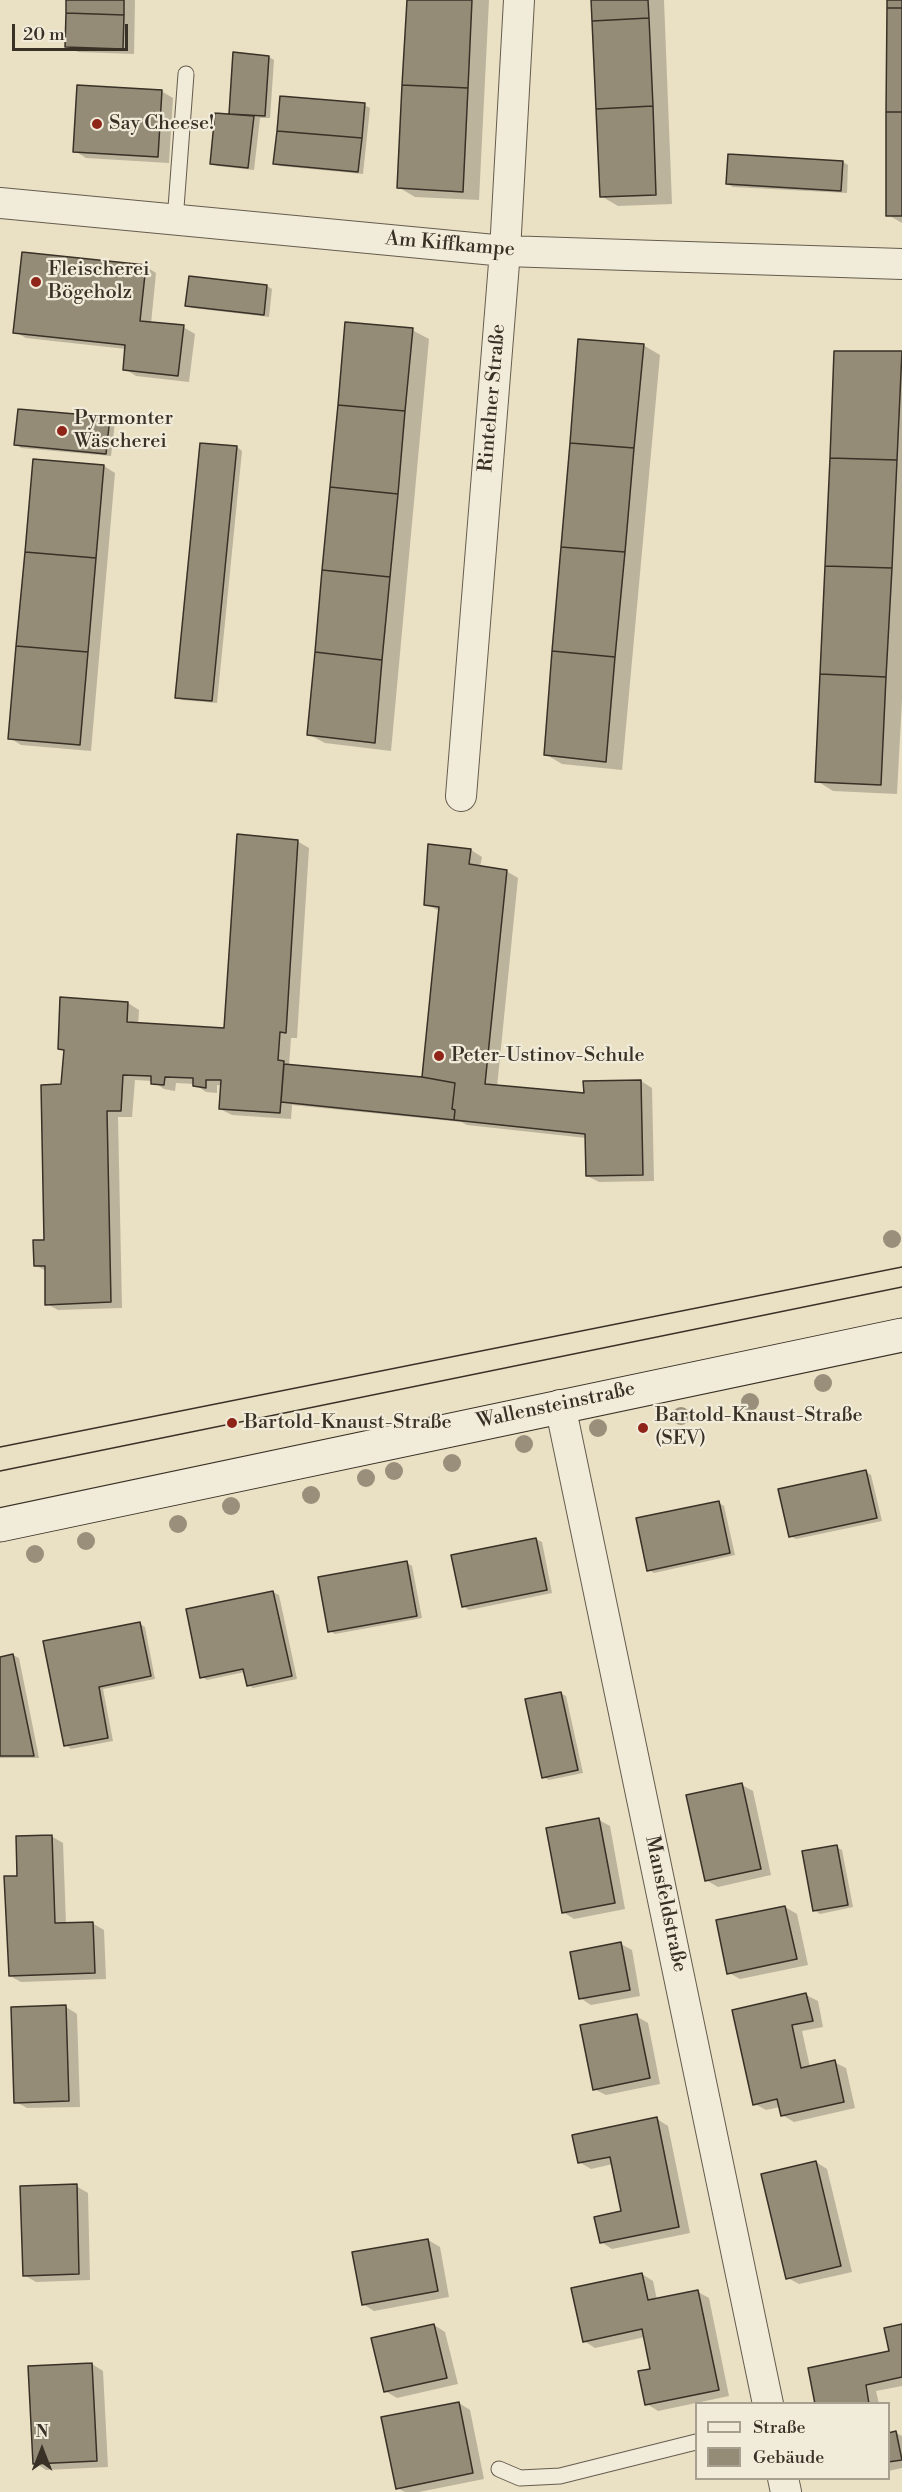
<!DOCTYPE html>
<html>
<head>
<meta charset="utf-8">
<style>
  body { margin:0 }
  #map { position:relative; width:902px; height:2492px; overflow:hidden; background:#eae0c4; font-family:"Libre Bodoni",serif }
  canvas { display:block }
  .legend { position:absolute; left:695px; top:2402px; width:195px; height:78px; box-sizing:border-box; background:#f1ebd9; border:2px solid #a7a091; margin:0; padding:8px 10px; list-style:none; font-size:18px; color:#393026 }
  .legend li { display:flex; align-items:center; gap:12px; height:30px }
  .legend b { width:30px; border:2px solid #a7a091 }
  .north { position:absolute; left:12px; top:2420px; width:60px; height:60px; -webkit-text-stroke:4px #f1ebd9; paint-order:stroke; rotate:0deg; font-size:16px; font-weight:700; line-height:24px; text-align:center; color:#393026 }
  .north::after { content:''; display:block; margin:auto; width:21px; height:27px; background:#393026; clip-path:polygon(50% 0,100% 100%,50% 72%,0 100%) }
  .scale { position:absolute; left:12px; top:24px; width:116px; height:27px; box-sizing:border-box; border:3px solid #393026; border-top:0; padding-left:8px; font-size:18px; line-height:21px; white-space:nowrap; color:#393026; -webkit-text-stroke:4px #f1ebd9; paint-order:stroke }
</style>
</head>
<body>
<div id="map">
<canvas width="902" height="2492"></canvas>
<ul class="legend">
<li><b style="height:8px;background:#f1ebd9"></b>Straße</li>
<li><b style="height:16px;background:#958c78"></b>Gebäude</li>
</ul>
<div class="north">N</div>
<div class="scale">20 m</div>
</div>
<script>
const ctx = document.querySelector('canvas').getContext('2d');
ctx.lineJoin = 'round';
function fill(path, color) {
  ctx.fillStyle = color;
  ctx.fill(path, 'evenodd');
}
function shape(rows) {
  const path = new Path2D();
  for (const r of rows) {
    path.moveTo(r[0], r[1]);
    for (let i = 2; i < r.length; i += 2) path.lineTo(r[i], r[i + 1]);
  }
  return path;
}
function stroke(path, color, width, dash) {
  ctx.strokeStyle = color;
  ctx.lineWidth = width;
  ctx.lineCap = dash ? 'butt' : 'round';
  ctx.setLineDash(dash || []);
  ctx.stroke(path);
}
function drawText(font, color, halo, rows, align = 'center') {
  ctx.font = font + ' "Libre Bodoni",serif';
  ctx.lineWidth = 4.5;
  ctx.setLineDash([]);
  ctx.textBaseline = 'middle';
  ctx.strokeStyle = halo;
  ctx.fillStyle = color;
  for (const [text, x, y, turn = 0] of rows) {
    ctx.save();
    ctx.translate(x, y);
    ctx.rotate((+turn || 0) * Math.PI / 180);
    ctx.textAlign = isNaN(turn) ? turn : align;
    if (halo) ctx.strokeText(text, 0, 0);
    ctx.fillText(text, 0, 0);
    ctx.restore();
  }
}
fill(shape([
  [67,0,135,0,134,54,78,52,66,46],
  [408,0,489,0,479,200,415,197,398,187],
  [593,0,664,0,672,204,618,206,601,196],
  [889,0,902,0,902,223,888,215],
  [235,54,269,57,274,60,270,118,260,118,254,170,217,166,212,163,230,115],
  [161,91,173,98,169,163,86,158,75,151],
  [364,105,370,108,363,174,280,166,274,163],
  [729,156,843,162,848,165,847,193,733,187,727,184],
  [145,266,156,273,151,324,183,327,195,334,189,382,136,376,125,369,126,349,26,338,15,332],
  [190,278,267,286,272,289,269,317,192,308,187,305],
  [412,330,429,339,391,751,325,743,308,734],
  [643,345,660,355,622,770,562,764,545,754],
  [836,352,902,353,902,700,897,794,833,791,817,781],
  [20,410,110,418,115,422,111,456,21,448,16,444],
  [237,447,242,451,217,703,182,700,177,697],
  [104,466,115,473,91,751,21,745,10,738],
  [297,841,309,848,297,1038,291,1038,289,1066,424,1079,440,911,425,904,471,850,482,857,480,867,506,871,518,878,497,1087,585,1095,641,1081,652,1088,654,1181,599,1182,587,1176,586,1138,467,1125,461,1122,292,1105,291,1119,232,1115,220,1109,222,1086,217,1085,217,1093,206,1092,194,1084,176,1083,175,1091,164,1089,152,1081,135,1080,132,1117,118,1117,122,1308,58,1310,47,1304,46,1271,35,1265,46,1241,65,1051,59,1048,128,1003,139,1010,138,1025,225,1030],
  [866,1472,871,1475,882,1521,796,1539,790,1536],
  [719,1503,724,1506,735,1555,654,1573,649,1570],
  [536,1539,542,1542,552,1593,469,1610,463,1606],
  [407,1563,412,1566,422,1618,335,1634,330,1631],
  [273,1592,279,1595,297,1679,253,1688,248,1685,245,1672,207,1680,202,1677],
  [140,1624,145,1627,155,1679,103,1689,113,1741,71,1749,66,1745,45,1642],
  [13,1655,19,1658,39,1758,0,1758,0,1659],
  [560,1693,566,1696,583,1773,549,1780,543,1777],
  [742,1785,753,1791,771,1875,718,1887,706,1880],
  [599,1820,610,1826,625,1909,574,1919,563,1912],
  [51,1836,63,1843,66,1924,92,1923,104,1930,106,1979,21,1982,10,1976,19,1877],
  [836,1847,842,1850,853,1907,820,1914,814,1910],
  [785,1907,797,1914,808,1965,740,1979,729,1973],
  [621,1944,632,1950,640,1996,591,2005,580,1998],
  [806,1995,818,2001,823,2027,802,2031,810,2067,834,2062,846,2068,855,2108,794,2122,782,2115,780,2107,766,2110,755,2104],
  [66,2007,77,2014,80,2107,27,2108,16,2102],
  [636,2016,648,2023,660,2084,606,2095,594,2089],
  [657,2119,668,2126,690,2233,612,2249,601,2242,623,2212,613,2164,591,2169,579,2162],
  [816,2162,827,2169,852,2272,799,2284,788,2278],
  [76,2186,88,2193,90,2280,36,2282,24,2275],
  [428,2240,440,2247,449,2297,374,2311,363,2304],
  [642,2274,653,2281,657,2300,698,2292,709,2298,729,2396,658,2411,647,2404,652,2370,645,2337,595,2348,584,2341],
  [434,2325,445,2332,458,2384,397,2398,385,2391],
  [902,2326,902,2386,876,2391,879,2404,817,2404,891,2352],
  [92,2364,103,2371,108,2467,46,2470,35,2463],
  [459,2403,470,2410,484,2479,419,2492,405,2492,397,2488],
  [896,2433,902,2436,902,2468,888,2471,888,2434]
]), '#0003');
const building = shape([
  [66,0,124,0,124,15,66,13,66,0],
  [407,0,472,0,468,88,402,85,407,0],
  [591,0,648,0,649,18,592,21,591,0],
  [887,0,902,0,902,8,887,8,887,0],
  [887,8,902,8,902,112,886,112,887,8],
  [66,13,124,15,123,49,65,47,66,13],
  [649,18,653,106,596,109,592,21,649,18],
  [233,52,269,56,265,116,229,114,233,52],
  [77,85,162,90,158,157,73,152,77,85],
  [402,85,468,88,463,192,397,188,402,85],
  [280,96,365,103,362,138,277,131,280,96],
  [653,106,656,195,600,197,596,109,653,106],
  [886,112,902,112,902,216,886,216,886,112],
  [215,113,254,116,248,168,210,164,215,113],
  [277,131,362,138,358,172,273,164,277,131],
  [728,154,843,161,841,191,726,184,728,154],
  [22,252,146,265,140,321,184,325,178,376,123,370,125,345,13,333,22,252],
  [189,276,267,285,264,315,185,306,189,276],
  [345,322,413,328,405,411,338,405,345,322],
  [578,339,644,344,634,448,570,443,578,339],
  [834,351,902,351,897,460,830,458,834,351],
  [338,405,405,411,398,494,330,487,338,405],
  [18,409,110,417,106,454,14,445,18,409],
  [200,443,237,446,212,701,175,698,200,443],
  [570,443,634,448,625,552,561,547,570,443],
  [830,458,897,460,892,568,825,566,830,458],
  [33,459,104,465,96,558,25,552,33,459],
  [330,487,398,494,390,577,322,570,330,487],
  [561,547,625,552,615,657,552,651,561,547],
  [25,552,96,558,88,652,16,646,25,552],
  [825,566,892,568,886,677,820,674,825,566],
  [322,570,390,577,382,660,315,652,322,570],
  [16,646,88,652,80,745,8,739,16,646],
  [552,651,615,657,606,762,544,755,552,651],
  [315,652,382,660,375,743,307,735,315,652],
  [820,674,886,677,881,785,815,782,820,674],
  [237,834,298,840,286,1033,280,1032,278,1060,284,1061,280,1113,219,1109,221,1080,206,1080,206,1088,193,1086,193,1078,165,1077,164,1085,151,1084,151,1076,123,1075,121,1111,107,1111,111,1302,45,1305,45,1266,34,1266,33,1240,44,1240,41,1085,61,1084,64,1050,58,1049,60,997,128,1002,127,1022,224,1028,237,834],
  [428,844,471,849,469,864,507,870,485,1084,584,1093,583,1081,641,1080,643,1175,586,1176,585,1134,454,1120,455,1110,452,1109,455,1083,422,1077,439,907,424,905,428,844],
  [284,1064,422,1077,455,1083,452,1109,455,1110,454,1120,281,1102,284,1064],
  [866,1470,877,1518,789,1537,778,1489,866,1470],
  [719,1501,730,1553,647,1571,636,1518,719,1501],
  [536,1538,547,1590,462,1607,451,1555,536,1538],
  [407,1561,417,1616,328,1632,318,1577,407,1561],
  [273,1591,292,1676,247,1686,243,1669,200,1678,186,1609,273,1591],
  [140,1622,151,1676,99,1687,108,1738,64,1746,43,1641,140,1622],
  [13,1654,34,1756,0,1756,0,1657,13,1654],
  [561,1692,578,1770,542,1778,525,1699,561,1692],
  [742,1783,761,1869,705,1881,686,1795,742,1783],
  [599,1818,615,1903,562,1913,546,1828,599,1818],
  [52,1835,55,1923,93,1922,95,1973,9,1976,4,1876,17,1876,16,1836,52,1835],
  [837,1845,848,1905,813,1911,802,1851,837,1845],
  [785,1906,797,1959,727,1974,716,1920,785,1906],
  [621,1942,630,1990,579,1999,570,1952,621,1942],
  [806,1993,813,2021,792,2025,801,2068,835,2060,844,2102,781,2116,777,2099,753,2105,732,2010,806,1993],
  [66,2005,69,2101,14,2103,11,2007,66,2005],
  [637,2014,650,2078,593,2090,580,2025,637,2014],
  [657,2117,679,2227,600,2243,594,2217,621,2211,610,2157,578,2163,572,2135,657,2117],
  [816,2161,841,2266,786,2279,761,2174,816,2161],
  [77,2184,79,2274,23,2276,20,2186,77,2184],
  [428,2239,438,2291,362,2305,352,2252,428,2239],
  [642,2273,648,2300,698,2290,719,2390,645,2405,638,2371,650,2369,642,2329,583,2342,571,2288,642,2273],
  [434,2324,447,2378,384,2392,371,2338,434,2324],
  [902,2324,902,2377,866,2385,869,2404,815,2404,808,2368,889,2351,884,2328,902,2324],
  [92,2363,97,2461,33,2464,28,2366,92,2363],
  [459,2402,473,2473,396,2489,381,2417,459,2402],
  [896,2431,902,2460,888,2462,888,2433,896,2431]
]);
fill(building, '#958c78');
stroke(building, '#393026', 1.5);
const lane = shape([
  [175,221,186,74],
  [499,2469,520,2478,560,2476,696,2442]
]);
const street = shape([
  [0,203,505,251,902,264],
  [461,796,505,251,519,0],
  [560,1405,768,2404],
  [783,2478,786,2492]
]);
const secondary = shape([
  [0,1525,902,1335]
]);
stroke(lane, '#655c4e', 17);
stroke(street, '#655c4e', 32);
stroke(secondary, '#393026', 35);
stroke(lane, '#f1ebd9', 15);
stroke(street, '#f1ebd9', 30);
stroke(secondary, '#f1ebd9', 33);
stroke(shape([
  [0,1447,902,1267],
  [0,1471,902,1287]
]), '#393026', 1.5);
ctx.fillStyle = '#998f7b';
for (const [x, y] of [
  [892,1239],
  [823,1383],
  [750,1402],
  [681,1416],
  [598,1428],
  [524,1444],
  [452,1463],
  [394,1471],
  [366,1478],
  [311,1495],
  [231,1506],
  [178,1524],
  [86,1541],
  [35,1554]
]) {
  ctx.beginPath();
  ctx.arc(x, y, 9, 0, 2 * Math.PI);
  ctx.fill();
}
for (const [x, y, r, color] of [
  [97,124,6,"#8f2418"],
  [36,282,6,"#8f2418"],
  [62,431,6,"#8f2418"],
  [439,1056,6,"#8f2418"],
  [232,1423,6,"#8f2418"],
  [643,1428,6,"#8f2418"]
]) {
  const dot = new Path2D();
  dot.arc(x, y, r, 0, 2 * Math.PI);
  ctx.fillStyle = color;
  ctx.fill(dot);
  stroke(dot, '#f1ebd9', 2);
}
drawText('20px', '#393026', '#f1ebd9', [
  ["Say Cheese!",109,124],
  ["Fleischerei",48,270],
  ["Bögeholz",48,293],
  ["Pyrmonter",74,419],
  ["Wäscherei",74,442],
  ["Peter-Ustinov-Schule",451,1056],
  ["Bartold-Knaust-Straße",655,1416],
  ["(SEV)",655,1439],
  ["Bartold-Knaust-Straße",244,1423]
], 'left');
drawText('20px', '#393026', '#f1ebd9', [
  ["Am Kiffkampe",450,245,5],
  ["Rintelner Straße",493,398,-85],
  ["Wallensteinstraße",556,1406,-12],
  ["Mansfeldstraße",665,1904,78]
]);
</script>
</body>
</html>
